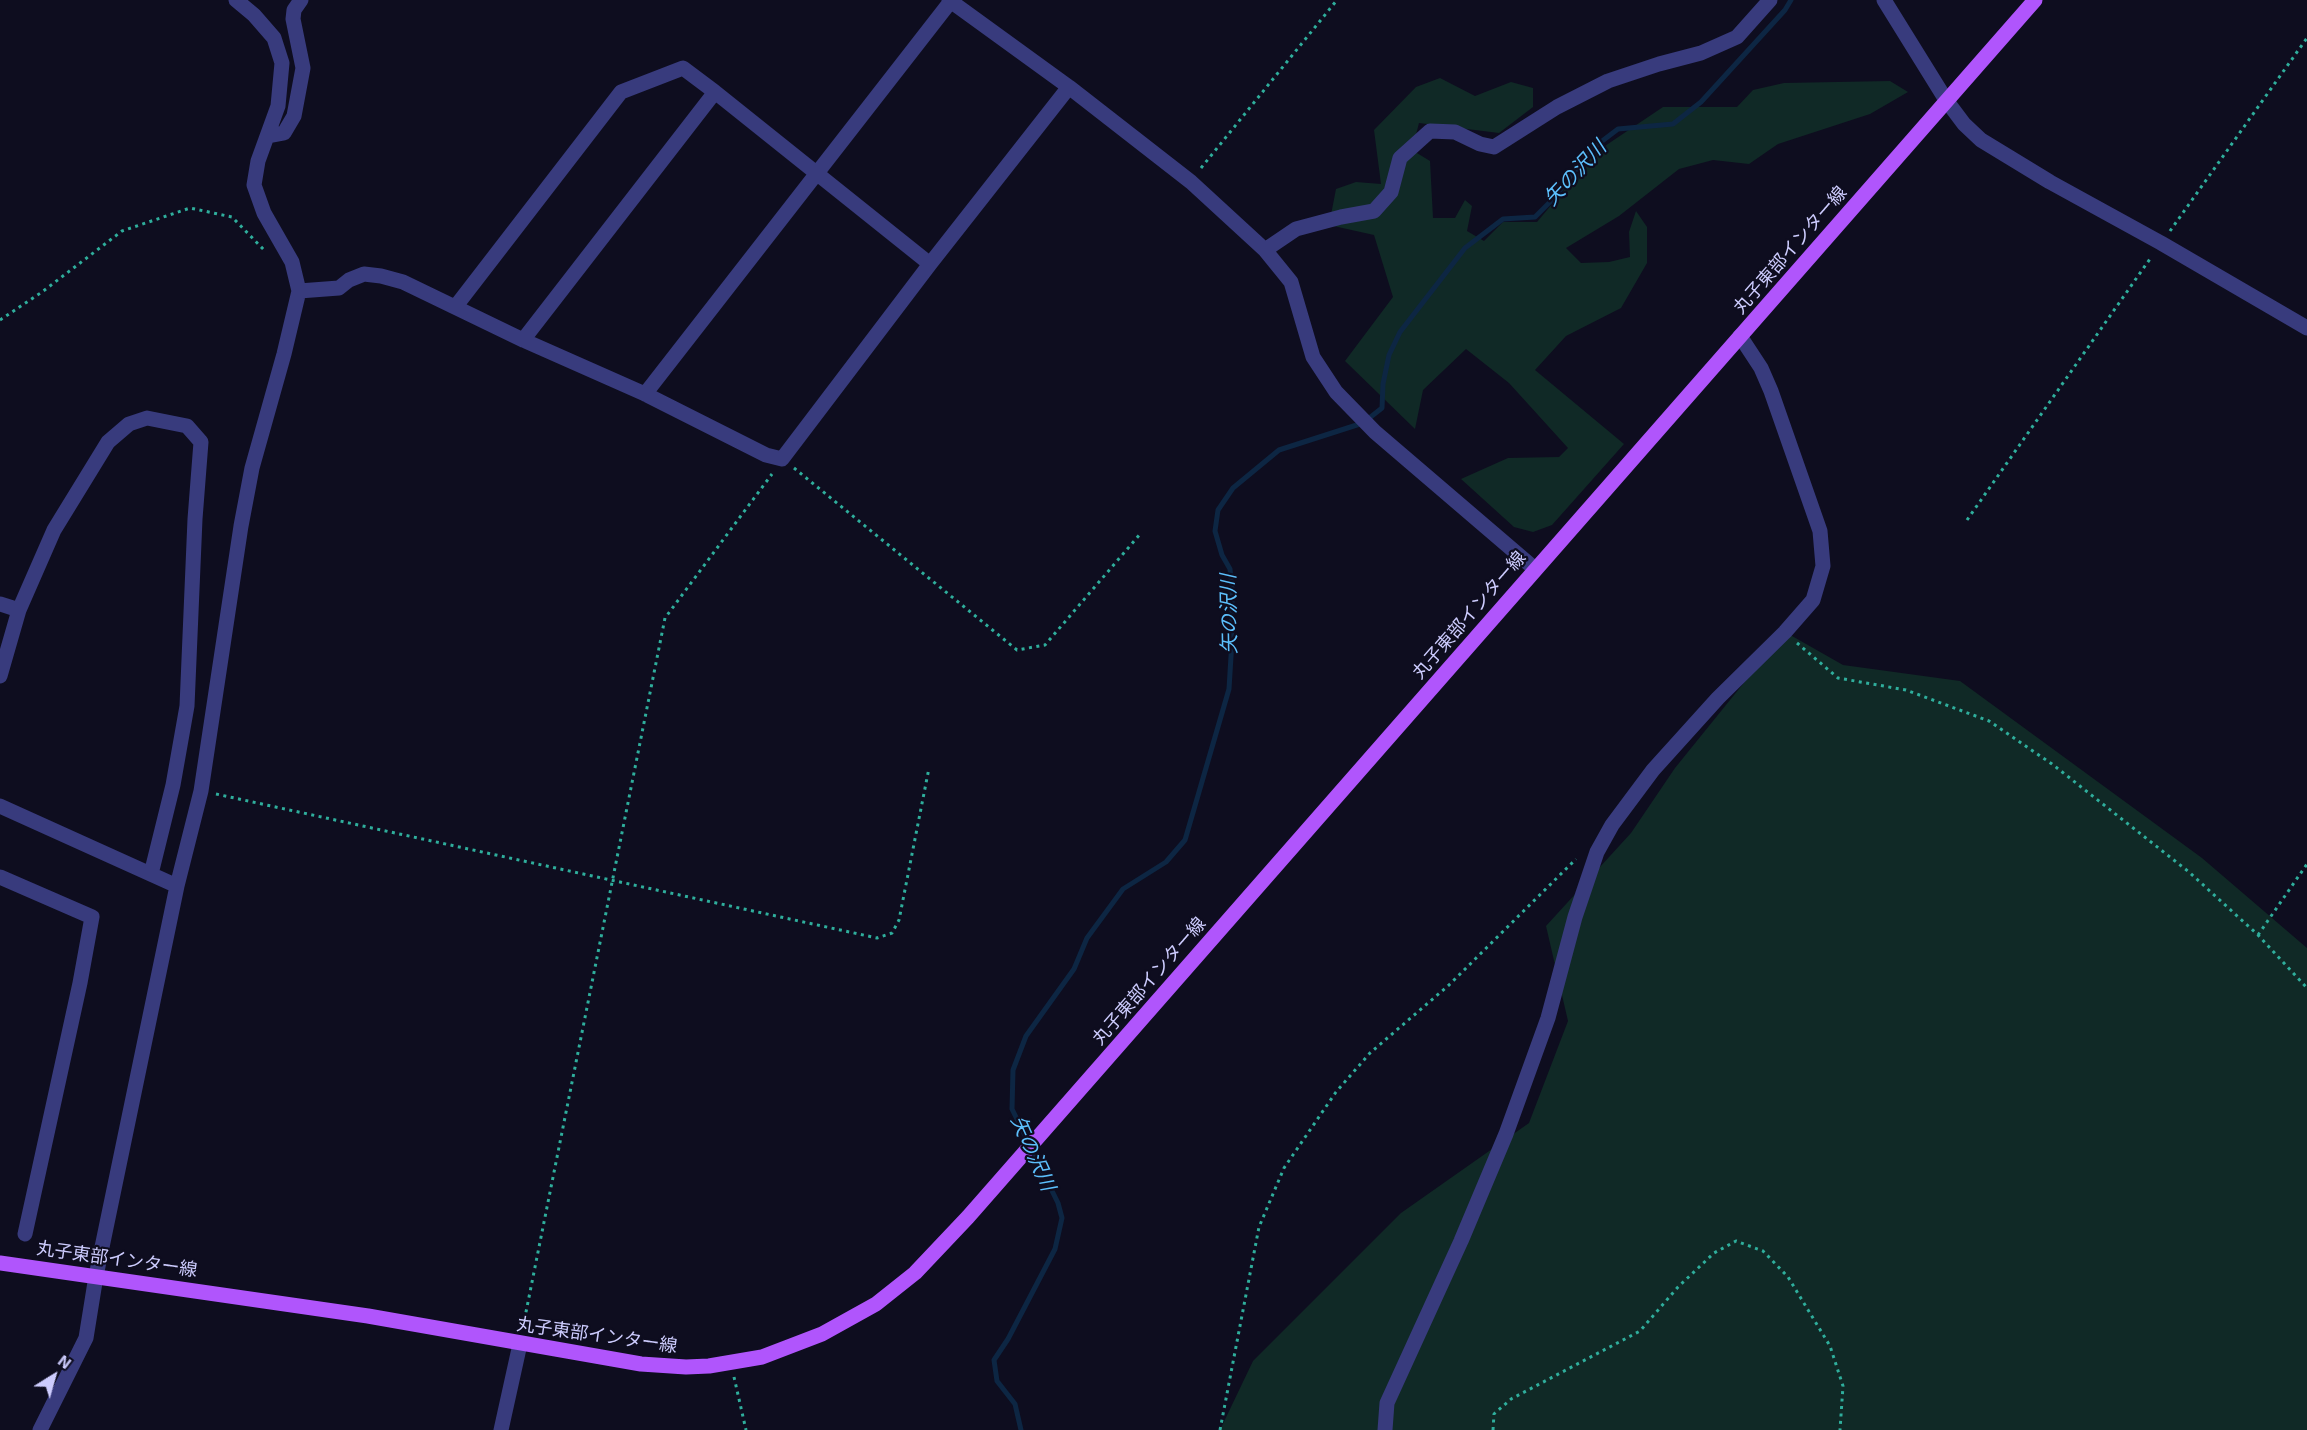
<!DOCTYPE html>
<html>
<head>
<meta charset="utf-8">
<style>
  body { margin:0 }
  #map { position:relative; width:2307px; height:1430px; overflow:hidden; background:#0e0d1f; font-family:"Exo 2",sans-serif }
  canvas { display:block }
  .north { position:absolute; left:24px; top:1346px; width:60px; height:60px; -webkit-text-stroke:4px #0e0d1f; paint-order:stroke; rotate:37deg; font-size:16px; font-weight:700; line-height:24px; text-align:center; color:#cdccfe }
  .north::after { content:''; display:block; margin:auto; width:21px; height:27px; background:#cdccfe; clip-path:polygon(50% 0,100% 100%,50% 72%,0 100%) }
</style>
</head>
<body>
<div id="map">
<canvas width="2307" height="1430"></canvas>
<div class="north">N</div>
</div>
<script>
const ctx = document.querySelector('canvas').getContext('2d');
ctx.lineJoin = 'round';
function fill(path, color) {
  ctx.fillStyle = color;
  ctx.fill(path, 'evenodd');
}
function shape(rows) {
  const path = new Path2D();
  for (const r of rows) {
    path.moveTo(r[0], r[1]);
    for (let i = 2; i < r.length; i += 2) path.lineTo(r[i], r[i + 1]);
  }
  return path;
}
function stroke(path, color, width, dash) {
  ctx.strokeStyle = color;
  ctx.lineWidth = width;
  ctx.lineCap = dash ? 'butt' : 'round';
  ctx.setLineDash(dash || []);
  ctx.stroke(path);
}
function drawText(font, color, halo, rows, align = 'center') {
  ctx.font = font + ' "Exo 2","Noto Sans JP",sans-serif';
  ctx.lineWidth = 4.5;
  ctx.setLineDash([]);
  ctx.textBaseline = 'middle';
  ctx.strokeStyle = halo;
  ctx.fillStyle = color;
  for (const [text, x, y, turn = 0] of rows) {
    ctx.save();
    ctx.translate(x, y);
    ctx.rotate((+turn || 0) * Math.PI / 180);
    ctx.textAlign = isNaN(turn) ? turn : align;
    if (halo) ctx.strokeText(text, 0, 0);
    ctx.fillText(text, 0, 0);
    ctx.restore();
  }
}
fill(shape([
  [1440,78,1475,96,1511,82,1533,88,1533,107,1499,133,1419,123,1412,150,1430,161,1433,218,1455,218,1465,200,1472,206,1467,231,1484,241,1503,222,1537,222,1596,152,1663,107,1737,107,1753,90,1784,83,1890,81,1908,92,1870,114,1778,144,1749,164,1713,160,1679,169,1619,216,1566,248,1581,263,1609,262,1630,257,1629,232,1636,211,1647,227,1647,263,1621,308,1566,336,1535,370,1624,444,1552,525,1533,532,1514,527,1461,479,1508,458,1559,457,1568,448,1509,383,1466,349,1423,390,1415,429,1345,361,1393,297,1374,235,1329,225,1336,189,1356,182,1381,184,1374,130,1416,87],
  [1785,632,1843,665,1960,681,2202,858,2307,948,2307,1430,1220,1430,1253,1361,1401,1213,1529,1123,1568,1021,1546,926,1631,833,1675,768]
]), '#102926');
stroke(shape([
  [1021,1430,1015,1404,997,1381,994,1360,1008,1339,1055,1249,1062,1218,1058,1203,1012,1109,1013,1070,1026,1036,1074,969,1087,938,1123,889,1166,862,1185,840,1229,689,1232,640,1232,589,1230,569,1222,555,1215,531,1218,510,1233,488,1279,450,1363,423,1382,408,1383,384,1389,355,1400,332,1465,248,1503,219,1535,217,1553,199,1593,148,1618,129,1673,124,1701,102,1785,10,1791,0]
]), '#0d2643', 5);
stroke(shape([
  [1201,168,1337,0],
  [2170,231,2307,38],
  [0,320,42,292,122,231,190,208,232,217,265,251],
  [794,468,1017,650,1045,645,1141,533],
  [1967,520,2152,256],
  [1797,643,1838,678,1906,690,1989,721,2052,764,2189,872,2258,935,2307,988],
  [216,794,877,938,892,933,899,920,929,768],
  [2258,935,2307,864],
  [523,1327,665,618,772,474],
  [734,1377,746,1430],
  [1220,1430,1259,1227,1284,1168,1336,1092,1370,1053,1449,985,1576,859],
  [1493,1430,1494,1414,1511,1399,1640,1331,1678,1287,1714,1253,1736,1241,1763,1251,1788,1277,1830,1346,1843,1386,1840,1430]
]), '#2fae9c', 3, [3, 4.5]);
stroke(shape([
  [949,0,1069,87,1191,182,1265,250,1296,229,1341,217,1374,211,1391,192,1400,158,1430,131,1455,132,1480,144,1494,147,1557,107,1608,81,1659,64,1701,53,1737,37,1770,0],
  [1884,0,1946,100,1964,124,1981,140,2050,182,2161,243,2307,328],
  [715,92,930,264],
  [268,136,284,133,294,116,303,68,293,19,294,10,301,0],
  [1265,250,1291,282,1313,357,1336,392,1375,432,1535,569],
  [299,291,339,288,349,280,364,274,381,276,403,282,523,340,645,394,766,455,782,459,930,264,1069,87],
  [456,306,621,92,683,68,715,92,523,340],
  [645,394,951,1],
  [0,604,19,610],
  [0,676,19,610,54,530,108,442,129,424,147,418,187,426,201,442,195,519,187,706,173,785,151,874],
  [0,806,177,886],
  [0,877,92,917,80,983,25,1234],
  [40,1430,86,1338,96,1276,177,886,201,791,241,526,252,468,284,354,299,291,292,262,264,213,254,185,258,161,278,106,282,63,274,38,254,15,236,0],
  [501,1430,520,1344],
  [1385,1430,1387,1403,1461,1241,1506,1134,1548,1018,1575,917,1597,852,1612,825,1653,770,1718,698,1785,632,1813,600,1823,566,1820,531,1771,391,1761,368,1740,336]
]), '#383b7d', 15);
stroke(shape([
  [0,1263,368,1316,641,1364,686,1367,709,1366,762,1357,822,1334,876,1304,915,1273,968,1217,2035,0]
]), '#b055fc', 15);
drawText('18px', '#cdccfe', '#0e0d1f', [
  ["丸子東部インター線",1790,250,-49],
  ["丸子東部インター線",1469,615,-49],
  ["丸子東部インター線",1149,981,-49],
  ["丸子東部インター線",117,1259,8],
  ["丸子東部インター線",597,1335,8]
]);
drawText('italic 20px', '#5cbffc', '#0e0d1f', [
  ["矢の沢川",1575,173,-47],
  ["矢の沢川",1229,614,-91],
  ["矢の沢川",1033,1153,66]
]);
</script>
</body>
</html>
